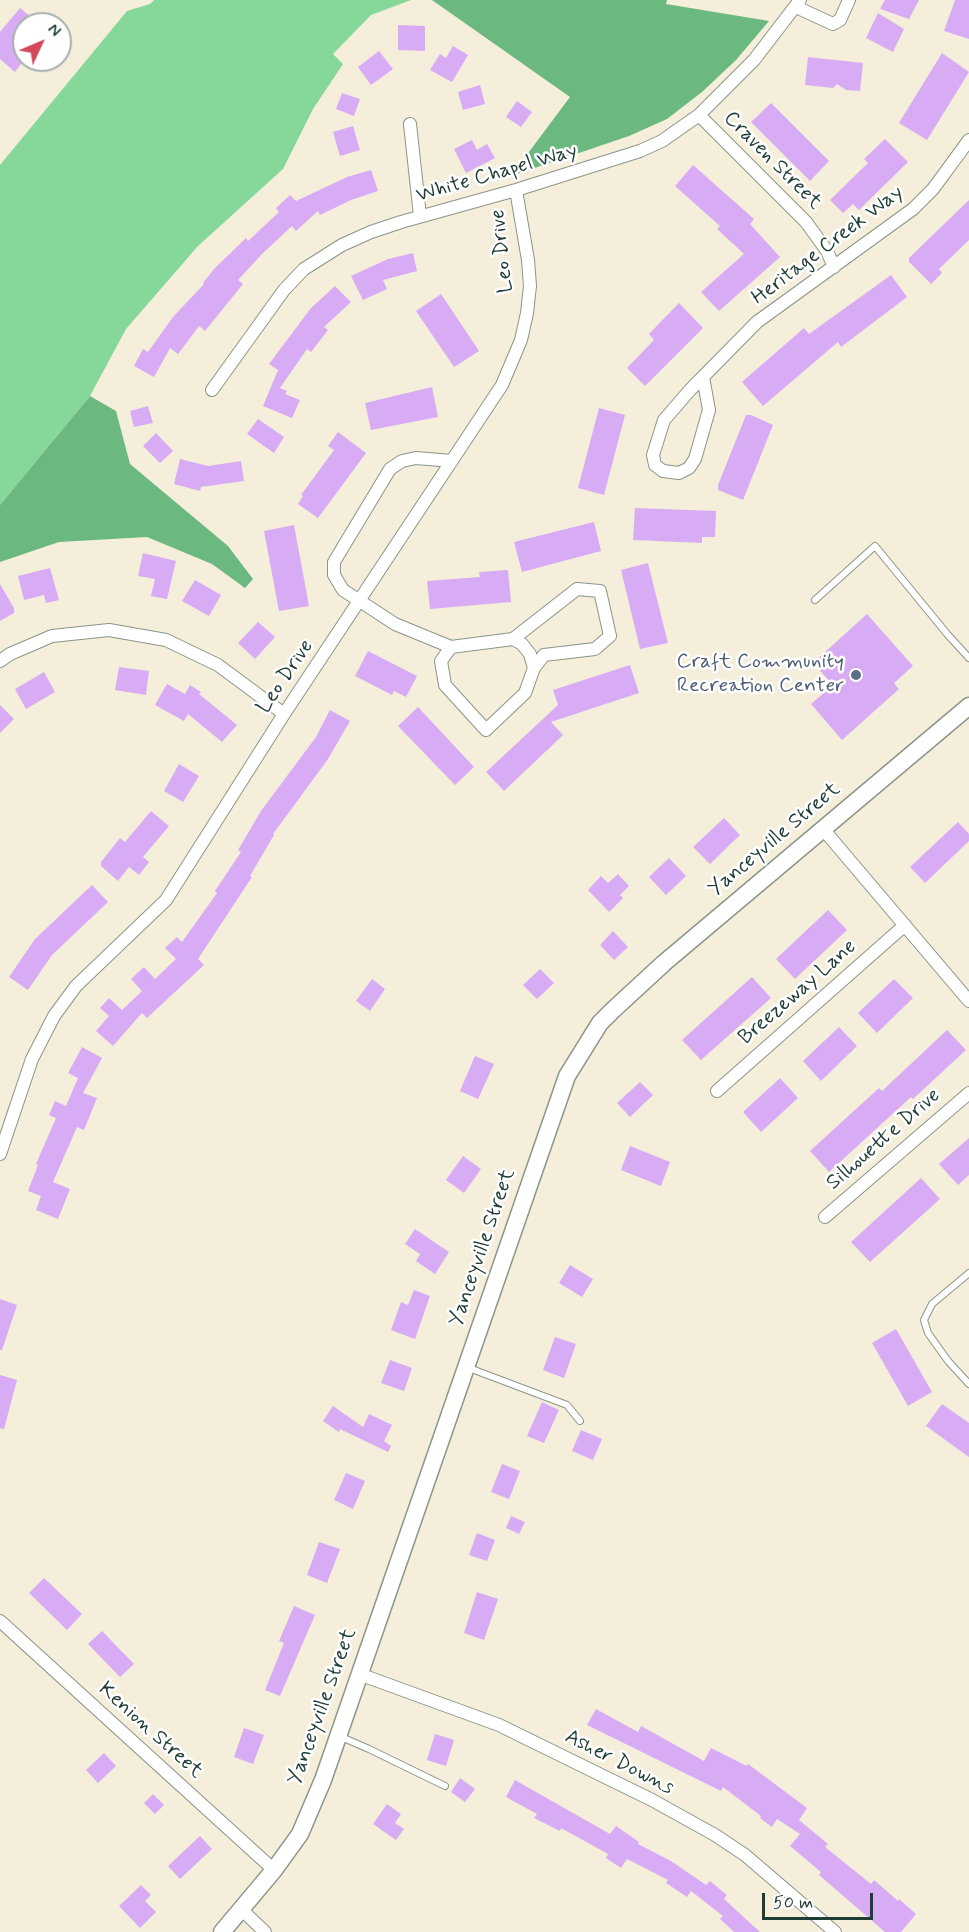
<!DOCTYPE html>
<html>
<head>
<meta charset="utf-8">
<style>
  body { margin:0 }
  #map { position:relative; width:969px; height:1932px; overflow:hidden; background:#f4eeda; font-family:Mynerve,sans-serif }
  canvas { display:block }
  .north { position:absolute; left:12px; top:12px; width:60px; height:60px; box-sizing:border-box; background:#fff; border:2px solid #a5b1ae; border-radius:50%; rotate:46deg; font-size:16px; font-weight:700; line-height:24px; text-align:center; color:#1f3d34 }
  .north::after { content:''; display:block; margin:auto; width:21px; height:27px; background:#d1495b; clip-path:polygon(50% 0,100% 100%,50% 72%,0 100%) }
  .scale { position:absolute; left:762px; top:1893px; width:111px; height:27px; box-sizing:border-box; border:3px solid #1f3d34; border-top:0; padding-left:8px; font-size:18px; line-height:21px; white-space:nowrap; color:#1f3d34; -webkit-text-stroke:4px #fff; paint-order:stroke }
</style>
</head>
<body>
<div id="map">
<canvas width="969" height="1932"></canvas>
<div class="north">N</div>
<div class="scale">50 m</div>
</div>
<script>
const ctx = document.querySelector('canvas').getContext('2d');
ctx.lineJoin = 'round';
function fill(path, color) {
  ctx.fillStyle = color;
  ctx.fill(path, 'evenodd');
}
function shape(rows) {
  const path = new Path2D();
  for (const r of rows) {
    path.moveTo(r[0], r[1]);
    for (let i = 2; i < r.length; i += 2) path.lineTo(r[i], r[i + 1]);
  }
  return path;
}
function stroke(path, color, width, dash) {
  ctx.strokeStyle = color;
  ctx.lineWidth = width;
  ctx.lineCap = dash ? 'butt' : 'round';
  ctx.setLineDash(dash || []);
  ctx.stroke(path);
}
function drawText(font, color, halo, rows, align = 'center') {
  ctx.font = font + ' Mynerve,sans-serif';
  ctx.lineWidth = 5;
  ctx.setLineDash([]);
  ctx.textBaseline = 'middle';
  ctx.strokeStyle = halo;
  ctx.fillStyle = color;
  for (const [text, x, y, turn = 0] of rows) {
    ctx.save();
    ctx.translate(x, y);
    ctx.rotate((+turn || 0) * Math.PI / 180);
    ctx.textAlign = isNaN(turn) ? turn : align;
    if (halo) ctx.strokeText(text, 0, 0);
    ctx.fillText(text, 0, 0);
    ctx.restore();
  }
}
fill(shape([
  [154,0,411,0,371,15,333,54,343,64,313,109,283,169,198,246,126,329,90,396,0,505,0,165,127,11,150,4]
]), '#85d899');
fill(shape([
  [432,0,667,0,666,4,769,21,736,60,702,92,667,119,629,136,511,176,570,97],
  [90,396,116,411,130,464,228,546,253,579,245,588,212,564,147,537,59,542,0,562,0,505]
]), '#6cb881');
fill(shape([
  [885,0,919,0,909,19,880,9],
  [955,0,969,0,969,39,944,31],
  [20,8,40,24,24,24,24,60,15,72,0,59,0,32],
  [878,13,904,29,893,52,866,38],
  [398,25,425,26,425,51,398,50],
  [453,46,468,55,452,82,430,70,440,54,446,58],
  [379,51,393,69,371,85,358,67],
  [942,53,969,72,927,140,899,123],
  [808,57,863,63,860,91,846,90,837,84,833,88,805,85],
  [480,85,485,104,463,110,458,92],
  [342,93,360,99,354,116,336,109],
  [517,101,532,112,521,127,506,117],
  [771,103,829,161,810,181,751,122],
  [353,126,360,150,340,156,333,132],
  [885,139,908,162,859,210,853,204,843,213,830,200,868,163,864,159],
  [472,140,477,150,487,144,495,158,466,173,454,149],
  [693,165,754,219,750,224,780,257,719,311,701,292,744,254,717,229,720,226,675,186],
  [371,170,378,191,351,200,320,215,318,211,296,231,292,226,262,254,238,280,243,284,205,331,199,326,178,354,170,348,154,377,134,366,143,349,148,352,173,317,204,284,203,283,214,269,246,238,248,241,279,212,276,208,290,195,296,201,347,177],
  [969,200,969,240,939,269,942,273,931,284,909,262,909,258],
  [413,253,417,271,383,280,387,289,363,300,351,276,388,259],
  [891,275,907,297,841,347,838,342,763,406,742,382,804,328,809,334],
  [335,286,351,302,324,327,328,330,311,352,307,349,280,388,287,391,285,394,300,400,292,418,263,406,278,370,269,364,311,308],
  [441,294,479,351,454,367,416,311],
  [679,303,703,328,645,386,627,368,654,340,649,334],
  [432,387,438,417,371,430,365,403],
  [148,406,153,423,134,427,130,411],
  [599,408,625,415,604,495,578,488],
  [746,415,751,415,773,425,743,500,718,490,718,485],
  [258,419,284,437,274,453,247,434],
  [338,432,366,453,318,518,298,504,303,496,301,495,334,450,328,446],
  [156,433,173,451,160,463,143,446],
  [180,459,208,466,241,461,244,481,201,487,200,491,174,484],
  [635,508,716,511,715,537,702,537,702,543,633,540],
  [594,522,601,551,522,572,514,542],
  [294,525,309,606,279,611,264,531],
  [143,553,176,561,167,599,151,596,155,579,138,576],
  [648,563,668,643,640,649,621,570],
  [50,568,59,600,46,603,44,595,24,600,18,576],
  [508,570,511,602,430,609,427,581,480,577,479,572],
  [195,580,221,595,209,616,182,601],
  [0,584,14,608,14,613,0,621],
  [867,614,913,666,894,683,899,689,842,740,811,704,833,685,813,663],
  [258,622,275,637,255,659,238,643],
  [368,651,417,676,406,697,394,691,392,695,355,676],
  [630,665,639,693,551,722,563,735,504,791,486,772,558,705,553,690],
  [119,667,149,671,146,695,115,690],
  [44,672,55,692,26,709,15,689],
  [167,684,185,694,190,685,201,692,199,694,237,725,222,742,188,714,184,721,155,705],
  [0,705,14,719,0,733],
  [418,707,474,767,455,785,398,726],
  [330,710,350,721,328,759,273,834,274,835,250,876,252,877,198,959,204,965,147,1018,142,1013,113,1046,96,1031,109,1016,100,1008,109,998,122,1010,142,991,131,979,144,967,155,979,176,959,165,948,177,937,182,942,217,893,215,891,241,852,238,850,261,811,316,737],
  [179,764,199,776,183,802,164,791],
  [151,811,169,826,143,857,149,862,139,875,129,867,118,881,101,866,101,862,120,838,125,842],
  [724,818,740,835,710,864,693,847],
  [958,822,969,834,969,841,925,883,910,867],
  [669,858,686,876,666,895,649,877],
  [618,874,629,886,620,895,623,898,609,912,588,890,601,876,608,883],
  [92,885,108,902,52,955,28,990,9,977,35,939],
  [828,910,847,930,795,979,776,959],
  [613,931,628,947,614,960,600,945],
  [540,969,554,983,537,999,523,985],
  [752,977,771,998,701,1060,682,1040],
  [372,979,385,989,370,1011,356,1001],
  [894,979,913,998,877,1033,858,1013],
  [839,1027,857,1046,821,1081,803,1061],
  [947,1030,966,1050,913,1099,911,1097,829,1172,810,1151,879,1088,882,1091],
  [82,1047,102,1058,83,1093,97,1098,84,1130,77,1127,53,1182,70,1189,58,1219,36,1210,41,1196,28,1191,38,1165,36,1164,56,1118,49,1115,55,1101,66,1106,78,1078,68,1073],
  [475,1056,494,1064,478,1099,460,1091],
  [780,1078,798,1098,761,1132,743,1112],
  [640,1082,653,1095,630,1117,617,1103],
  [969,1138,969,1175,958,1185,939,1164],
  [630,1146,670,1162,661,1186,621,1170],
  [463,1156,481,1169,464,1193,446,1180],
  [921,1178,940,1199,870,1262,851,1242],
  [415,1229,449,1252,435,1274,416,1261,420,1254,405,1244],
  [570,1265,593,1279,582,1297,559,1283],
  [414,1290,430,1296,415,1339,391,1330,401,1302,408,1305],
  [0,1299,17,1305,2,1350,0,1350],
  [896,1329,932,1392,908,1406,872,1343],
  [555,1337,576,1344,564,1378,543,1370],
  [390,1360,412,1368,404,1391,381,1383],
  [0,1375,17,1380,4,1429,0,1428],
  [542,1402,559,1410,544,1443,527,1436],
  [942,1404,969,1423,969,1457,926,1426],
  [333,1406,363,1427,369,1414,392,1425,384,1441,391,1446,388,1452,340,1429,339,1432,323,1421],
  [581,1430,602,1439,593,1460,572,1451],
  [502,1464,520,1471,509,1499,491,1492],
  [346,1473,365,1481,353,1509,334,1500],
  [511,1516,525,1522,519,1534,506,1528],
  [477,1533,495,1540,487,1561,469,1555],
  [319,1542,340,1549,327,1583,307,1575],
  [44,1578,82,1614,67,1630,29,1593],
  [477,1592,498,1599,484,1640,464,1633],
  [294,1606,315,1615,280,1696,265,1690,284,1643,279,1641],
  [102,1631,134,1664,120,1677,88,1644],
  [596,1709,638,1732,641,1726,704,1761,711,1748,747,1766,748,1764,807,1808,799,1820,828,1844,825,1847,871,1884,874,1880,898,1901,899,1899,916,1914,901,1932,885,1932,819,1875,821,1872,790,1846,800,1834,777,1819,772,1827,760,1818,761,1816,723,1787,721,1791,587,1725],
  [244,1728,264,1735,253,1764,234,1757],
  [435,1734,454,1740,446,1766,427,1760],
  [104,1753,116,1766,98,1783,86,1770],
  [460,1778,475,1789,465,1802,451,1792],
  [515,1780,610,1834,616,1826,639,1842,638,1844,671,1861,706,1885,710,1881,727,1895,724,1899,760,1932,734,1932,720,1919,723,1916,691,1891,687,1897,666,1883,668,1880,627,1859,621,1868,606,1858,608,1854,561,1828,560,1831,534,1818,537,1814,506,1797],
  [153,1794,164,1805,155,1814,144,1803],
  [387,1804,401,1814,395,1823,404,1829,396,1840,373,1824],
  [200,1836,212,1849,180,1879,168,1866],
  [141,1885,151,1895,145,1901,156,1912,140,1928,119,1906]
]), '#d8acf5');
const service = shape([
  [815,600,875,546,948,635,969,658],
  [969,1273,932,1304,924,1320,928,1333,948,1361,969,1384],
  [469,1368,567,1405,580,1421],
  [339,1736,369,1749,445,1786]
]);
const minor = shape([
  [796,7,833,24,840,20,849,0],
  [699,115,806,222,827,251,834,267],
  [410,124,420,216],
  [703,377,709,410,695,459,689,468,679,473,663,471,655,465,653,455,664,420,690,390,757,322,913,209,933,189,969,140],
  [212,390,284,290,304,269,342,245,371,232,401,222,516,190,640,151,662,141,699,115,754,60,800,0],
  [513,639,522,644,530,654,534,668],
  [451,647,441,661,445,685,486,730,525,693,534,668,544,655,595,649,610,636,600,591,577,589,513,639,451,647,395,624,343,590,334,575,334,562,390,469,402,461,416,458,452,461],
  [0,661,10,654,52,636,109,630,166,640,218,665,284,714],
  [823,829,969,1001],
  [717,1091,905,925],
  [0,1154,32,1059,54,1016,76,986,166,900,284,714,502,385,521,340,527,313,530,286,528,260,516,190],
  [825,1217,969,1093],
  [0,1621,274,1870],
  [359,1674,499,1725,652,1800,715,1835,745,1855,835,1932],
  [242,1910,265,1932]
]);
const secondary = shape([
  [222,1932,274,1870,300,1834,323,1780,567,1076,600,1023,613,1010,664,963,969,706]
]);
stroke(service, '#8a9687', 8);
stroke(minor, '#8a9687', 14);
stroke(secondary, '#8a9687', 19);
stroke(service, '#fff', 6);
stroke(minor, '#fff', 12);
stroke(secondary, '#fff', 16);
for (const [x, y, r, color] of [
  [856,675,6,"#5c6f8a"]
]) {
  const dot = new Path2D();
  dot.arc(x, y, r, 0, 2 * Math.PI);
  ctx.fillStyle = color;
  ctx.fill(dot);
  stroke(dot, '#fff', 2);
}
drawText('21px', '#1f3d34', '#fff', [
  ["Craven Street",772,161,45],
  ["White Chapel Way",497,174,-16],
  ["Heritage Creek Way",828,246,-37],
  ["Leo Drive",503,251,-96],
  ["Leo Drive",286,677,-56],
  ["Yanceyville Street",775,840,-40],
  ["Breezeway Lane",798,993,-41],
  ["Silhouette Drive",884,1140,-41],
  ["Yanceyville Street",483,1248,-71],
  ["Yanceyville Street",323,1707,-70],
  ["Kenion Street",150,1731,42],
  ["Asher Downs",619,1763,27]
]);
drawText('21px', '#4e5e75', '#fff', [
  ["Craft Community",844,663],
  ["Recreation Center",844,687]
], 'right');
</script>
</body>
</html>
